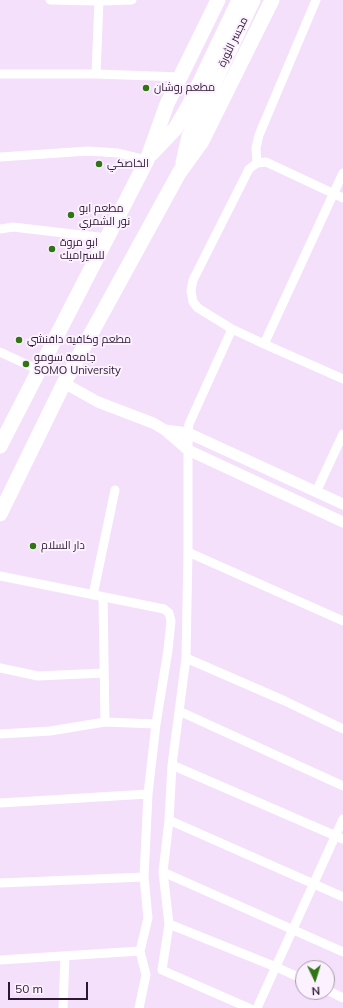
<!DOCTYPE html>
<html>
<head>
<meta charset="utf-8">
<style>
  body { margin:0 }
  #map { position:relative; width:343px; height:1008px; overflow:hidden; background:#f4e0fa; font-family:Mulish,sans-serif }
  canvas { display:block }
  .north { position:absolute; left:295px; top:960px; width:40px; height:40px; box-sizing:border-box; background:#fcf1ff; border:1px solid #a99bad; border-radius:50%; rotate:176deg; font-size:11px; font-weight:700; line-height:16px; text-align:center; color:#2c1931 }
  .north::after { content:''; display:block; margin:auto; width:14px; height:18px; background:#307514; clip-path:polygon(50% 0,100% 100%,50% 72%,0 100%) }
  .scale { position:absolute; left:8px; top:982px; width:80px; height:18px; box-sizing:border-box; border:2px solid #2c1931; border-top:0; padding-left:5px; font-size:12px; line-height:14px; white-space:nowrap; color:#2c1931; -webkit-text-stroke:3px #fcf1ff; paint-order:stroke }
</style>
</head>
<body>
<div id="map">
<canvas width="343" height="1008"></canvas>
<div class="north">N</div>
<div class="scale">50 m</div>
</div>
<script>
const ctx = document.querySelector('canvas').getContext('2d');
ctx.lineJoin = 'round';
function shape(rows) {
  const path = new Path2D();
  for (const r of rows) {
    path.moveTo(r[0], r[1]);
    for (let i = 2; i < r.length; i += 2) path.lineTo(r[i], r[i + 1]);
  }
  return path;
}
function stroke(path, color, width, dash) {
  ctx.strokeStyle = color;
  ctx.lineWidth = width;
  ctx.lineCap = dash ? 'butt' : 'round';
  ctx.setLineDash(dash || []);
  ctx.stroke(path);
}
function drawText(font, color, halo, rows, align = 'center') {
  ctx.font = font + ' Mulish,Cairo,sans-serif';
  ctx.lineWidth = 4;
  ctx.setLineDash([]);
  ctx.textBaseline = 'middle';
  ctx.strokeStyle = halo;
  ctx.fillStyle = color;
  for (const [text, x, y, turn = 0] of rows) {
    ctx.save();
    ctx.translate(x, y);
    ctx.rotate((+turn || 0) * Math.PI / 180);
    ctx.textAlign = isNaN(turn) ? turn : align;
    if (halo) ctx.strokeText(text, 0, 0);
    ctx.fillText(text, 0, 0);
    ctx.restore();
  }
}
stroke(shape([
  [50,0,99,1,132,0],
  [0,74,96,74,181,77],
  [96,74,99,0],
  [0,157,88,151,118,153,147,160],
  [257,163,256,148,259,135,316,0],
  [343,198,266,162,257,163,249,169,193,280,191,291,193,302,198,308,232,329,264,344,343,379],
  [0,229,13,227,107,238],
  [232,329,189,424,188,433,188,552,186,658,172,765,169,820,163,872,169,924,162,970,249,1008],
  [264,344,343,173],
  [0,352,39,370],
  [316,492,343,434],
  [188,552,343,621],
  [0,576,164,609,169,613,171,621,168,650,156,724,148,794,144,877,148,918,140,951,146,975,139,1008],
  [93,595,115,490],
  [103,597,105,722],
  [186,658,285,701,343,729],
  [0,668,38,676,104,673],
  [179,711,343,786],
  [0,734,50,731,105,722,156,724],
  [172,765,343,839],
  [0,803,148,794],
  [169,820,343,897],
  [163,872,343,952],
  [0,883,144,877],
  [169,924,276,967,303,979],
  [0,960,140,951],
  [327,990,343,998],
  [63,1008,65,956],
  [257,1008,343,819]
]), '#fff', 9);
stroke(shape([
  [64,383,98,402,153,423,165,430,188,450,343,522],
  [165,430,188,433,343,504]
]), '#fff', 11);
stroke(shape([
  [151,154,175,129,189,105,239,0],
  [183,163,189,136,253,0],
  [0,446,147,160,167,104,218,0],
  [0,514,64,383,179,173,202,141,272,0]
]), '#fff', 15);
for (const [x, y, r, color] of [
  [146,88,4,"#307514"],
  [99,164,4,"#307514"],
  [71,215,4,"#307514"],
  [52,249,4,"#307514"],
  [19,340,4,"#307514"],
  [26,364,4,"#307514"],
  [33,546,4,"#307514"]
]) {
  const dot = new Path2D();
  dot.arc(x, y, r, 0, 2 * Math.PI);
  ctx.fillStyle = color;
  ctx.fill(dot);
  stroke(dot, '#fcf1ff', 1.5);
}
drawText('11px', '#2c1931', '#fcf1ff', [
  ["مجسر الثورة",233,42,-64]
]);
drawText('11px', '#2c1931', '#fcf1ff', [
  ["مطعم روشان",154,88],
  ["الخاصكي",107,164],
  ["مطعم ابو",79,209],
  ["نور الشمري",79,222],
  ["ابو مروة",60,243],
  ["للسيراميك",60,256],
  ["مطعم وكافيه دافنشي",27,340],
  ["جامعة سومو",34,358],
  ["SOMO University",34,371],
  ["دار السلام",41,546]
], 'left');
</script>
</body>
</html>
